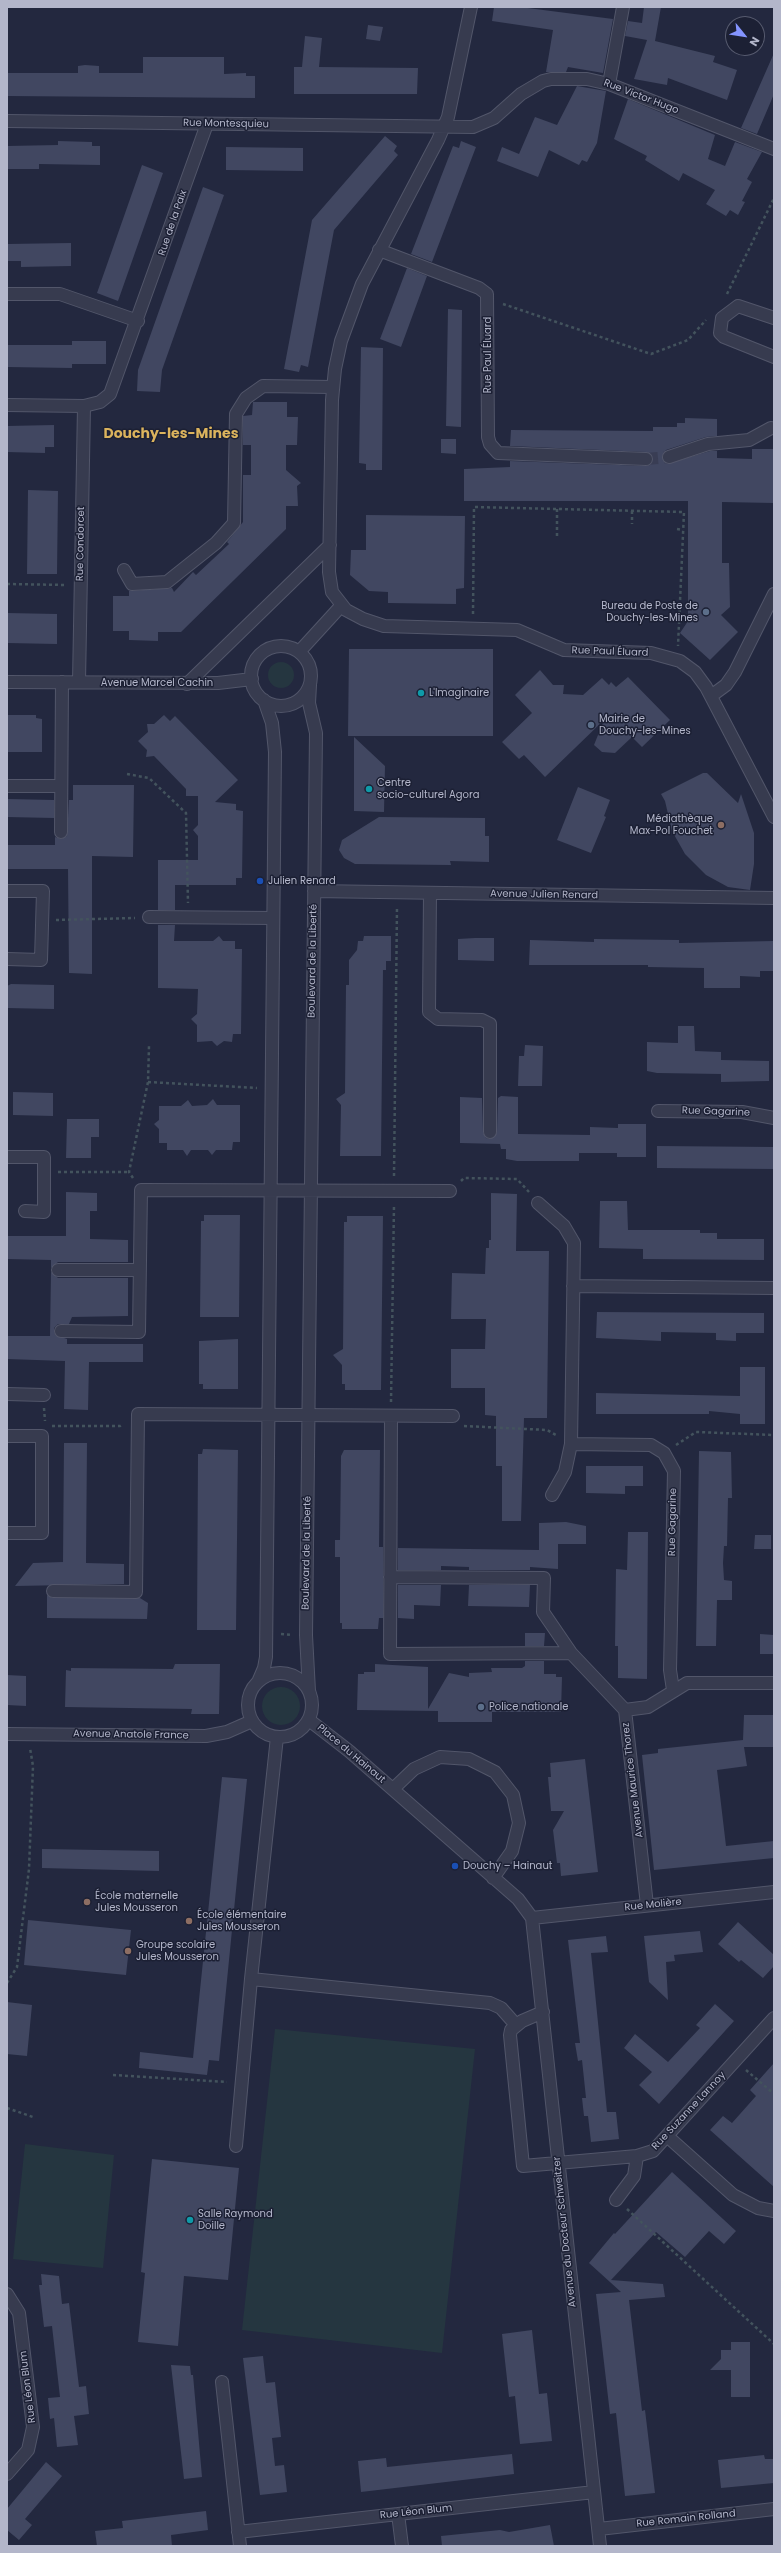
<!DOCTYPE html>
<html>
<head>
<meta charset="utf-8">
<style>
  body { margin:0 }
  #map { position:relative; width:781px; height:2553px; overflow:hidden; background:#23283f; font-family:Poppins,sans-serif }
  canvas { display:block }
  .frame { position:absolute; inset:0; border:8px solid #b3b6ca; pointer-events:none }
  .north { position:absolute; left:725px; top:16px; width:40px; height:40px; box-sizing:border-box; background:#1c2034; border:1px solid #585c70; border-radius:50%; rotate:120deg; font-size:11px; font-weight:700; line-height:16px; text-align:center; color:#b3b6ca }
  .north::after { content:''; display:block; margin:auto; width:14px; height:18px; background:#8494fe; clip-path:polygon(50% 0,100% 100%,50% 72%,0 100%) }
</style>
</head>
<body>
<div id="map">
<canvas width="781" height="2553"></canvas>
<div class="frame"></div>
<div class="north">N</div>
</div>
<script>
const ctx = document.querySelector('canvas').getContext('2d');
ctx.lineJoin = 'round';
function fill(path, color) {
  ctx.fillStyle = color;
  ctx.fill(path, 'evenodd');
}
function shape(rows) {
  const path = new Path2D();
  for (const r of rows) {
    if (r.length === 3) {
      path.moveTo(r[0] + r[2], r[1]);
      path.arc(r[0], r[1], r[2], 0, 2 * Math.PI);
      continue;
    }
    path.moveTo(r[0], r[1]);
    for (let i = 2; i < r.length; i += 2) path.lineTo(r[i], r[i + 1]);
  }
  return path;
}
function stroke(path, color, width, dash) {
  ctx.strokeStyle = color;
  ctx.lineWidth = width;
  ctx.lineCap = dash ? 'butt' : 'round';
  ctx.setLineDash(dash || []);
  ctx.stroke(path);
}
function drawText(font, color, halo, rows, align = 'center') {
  ctx.font = font + ' Poppins,sans-serif';
  ctx.lineWidth = 3;
  ctx.setLineDash([]);
  ctx.textBaseline = 'middle';
  ctx.strokeStyle = halo;
  ctx.fillStyle = color;
  for (const [text, x, y, turn = 0] of rows) {
    ctx.save();
    ctx.translate(x, y);
    ctx.rotate((+turn || 0) * Math.PI / 180);
    ctx.textAlign = isNaN(turn) ? turn : align;
    if (halo) ctx.strokeText(text, 0, 0);
    ctx.fillText(text, 0, 0);
    ctx.restore();
  }
}
fill(shape([
  [281,675,13],
  [281,1706,19],
  [275,2029,475,2049,442,2353,242,2330],
  [25,2144,114,2155,103,2268,13,2259]
]), '#253640');
fill(shape([
  [494,7,520,7,613,19,603,73,568,67,566,72,546,72,553,30,492,21],
  [644,7,661,7,655,41,715,56,713,62,737,70,727,100,668,78,667,85,634,79,647,40,625,36,628,21,642,23],
  [368,25,383,27,380,41,366,39],
  [305,36,322,38,319,67,418,68,417,94,294,94,294,67,302,67],
  [774,53,774,94,757,134,741,128],
  [143,57,224,57,224,74,246,73,246,76,255,76,255,98,7,96,7,73,78,73,78,66,85,65,99,66,99,73,143,73],
  [577,86,606,91,597,143,587,162,582,160,579,165,549,150,538,177,497,161,502,147,519,154,535,117,557,125],
  [628,99,715,135,708,159,725,166,735,142,762,152,747,179,752,182,742,201,745,202,738,215,730,210,726,216,706,204,715,190,683,173,679,181,645,160,647,156,614,139],
  [385,136,397,146,394,151,398,155,334,230,308,367,301,365,299,372,284,369,312,220],
  [58,141,92,142,92,146,100,146,100,165,39,164,39,169,7,169,7,146,58,145],
  [461,141,476,147,432,262,411,254,453,146,459,148],
  [226,147,303,148,303,171,226,170],
  [142,165,163,173,118,301,97,293],
  [203,187,224,195,162,370,160,392,137,391,138,370],
  [71,243,71,266,21,267,21,261,7,261,7,244],
  [407,268,427,276,401,347,380,339],
  [448,309,462,310,461,427,446,426],
  [72,341,106,341,106,364,72,364,72,368,7,367,7,345,72,345],
  [361,347,383,348,382,470,366,470,366,464,359,463],
  [253,402,287,402,287,417,298,417,297,445,286,445,286,470,301,483,297,486,298,506,286,506,286,529,181,632,158,632,158,641,129,640,129,631,113,631,113,596,129,596,129,591,172,588,174,592,193,572,196,575,229,544,227,542,243,522,243,475,251,475,251,445,243,445,243,416,252,415],
  [685,418,717,419,717,436,706,437,666,450,662,456,667,464,710,451,717,451,717,458,752,459,752,449,774,449,774,503,722,502,722,563,729,563,730,607,721,615,738,632,710,660,680,633,688,621,688,501,464,501,464,469,510,467,510,461,646,466,650,465,653,460,652,455,646,452,510,446,511,430,653,431,653,427,677,427,677,423,685,423],
  [54,425,54,447,45,447,45,453,7,452,7,426],
  [441,439,456,439,456,454,441,453],
  [28,490,58,491,57,574,27,574],
  [366,515,465,516,464,588,456,589,456,604,388,603,388,592,369,591,350,575,351,550,366,550],
  [7,613,57,614,57,644,7,643],
  [349,649,493,649,493,736,348,736],
  [540,670,553,685,564,685,563,694,583,695,602,678,609,685,611,682,616,687,628,677,670,720,642,747,632,737,615,753,602,752,594,745,604,720,545,777,524,755,519,759,502,742,532,713,515,695],
  [7,715,36,715,36,718,42,719,42,752,7,752],
  [164,715,170,721,175,716,238,780,215,802,236,804,236,810,243,811,242,878,236,878,236,885,175,885,175,910,158,910,158,860,198,860,198,836,193,830,198,825,198,796,186,796,186,789,154,756,146,757,147,750,138,741,148,732,147,724,154,724],
  [354,737,385,766,384,812,354,811],
  [703,773,707,773,738,803,741,794,754,833,754,864,750,890,728,887,706,875,685,854,672,831,665,801,661,794],
  [73,785,134,785,133,857,92,856,92,974,69,973,68,869,7,869,7,845,55,845,55,837,61,839,67,836,69,800,73,800],
  [578,787,610,800,604,816,606,817,591,853,557,840],
  [7,799,54,800,54,818,7,817],
  [379,817,485,818,485,836,489,836,489,862,450,861,451,865,355,864,344,858,339,850,342,840],
  [158,925,175,925,174,941,213,941,219,936,223,941,235,941,235,949,242,949,241,1034,233,1034,232,1042,224,1041,217,1046,212,1041,197,1042,197,1025,191,1019,197,1014,198,989,158,988],
  [364,936,391,936,391,961,386,961,386,970,383,970,381,1156,340,1156,341,1105,336,1099,345,1093,346,985,349,985,349,960,357,950,358,941,363,941],
  [475,938,494,938,494,961,458,960,458,939],
  [594,939,679,940,679,943,774,941,774,971,760,971,760,977,740,976,740,988,704,988,704,968,648,967,648,965,529,965,530,940,594,942],
  [11,984,54,985,54,1009,7,1008,7,986],
  [678,1026,694,1026,695,1051,721,1052,721,1060,769,1061,769,1081,721,1082,721,1074,657,1073,647,1071,647,1042,678,1043],
  [525,1045,543,1046,542,1086,518,1086,519,1056,524,1056],
  [13,1092,53,1093,53,1116,13,1115],
  [501,1096,518,1097,518,1134,590,1135,590,1127,618,1128,618,1124,646,1124,646,1157,617,1157,617,1153,579,1153,579,1161,517,1161,506,1159,506,1149,501,1149,500,1144,460,1143,460,1097,482,1098,483,1132,486,1138,490,1139,497,1132,498,1098],
  [213,1099,217,1105,240,1105,240,1142,233,1142,232,1150,216,1150,212,1155,208,1150,191,1150,187,1156,183,1150,167,1150,167,1143,159,1143,159,1129,154,1124,159,1120,159,1106,181,1106,188,1100,192,1106,207,1105],
  [67,1119,99,1119,99,1137,91,1137,91,1158,66,1158],
  [657,1146,774,1147,774,1169,657,1168],
  [66,1192,97,1193,97,1211,90,1211,90,1239,128,1240,128,1262,58,1262,51,1268,51,1260,7,1259,8,1236,66,1236],
  [491,1193,517,1194,516,1251,549,1251,547,1418,524,1418,521,1521,502,1521,502,1466,496,1466,496,1416,485,1415,485,1388,451,1388,451,1349,485,1349,486,1319,451,1319,452,1273,485,1274,486,1248,489,1248,489,1240,491,1240],
  [600,1201,627,1201,628,1230,700,1230,700,1233,717,1233,717,1239,764,1239,764,1260,643,1259,643,1249,599,1248],
  [204,1215,240,1215,239,1317,200,1317,201,1221,204,1221],
  [347,1216,383,1216,381,1390,345,1390,345,1384,342,1384,342,1365,333,1355,343,1349,344,1222,347,1222],
  [51,1272,58,1278,128,1278,128,1316,72,1317,69,1324,58,1324,54,1328,55,1335,67,1339,67,1344,143,1344,143,1362,89,1362,88,1410,64,1409,65,1361,7,1359,7,1336,50,1336],
  [597,1312,764,1313,764,1333,736,1333,736,1341,716,1340,716,1333,661,1332,661,1341,596,1338],
  [238,1339,238,1389,203,1389,203,1384,199,1384,199,1341],
  [740,1367,765,1367,765,1424,740,1424,740,1414,709,1411,709,1414,596,1414,596,1393,740,1396],
  [64,1443,87,1443,86,1563,124,1564,124,1584,15,1586,33,1563,63,1562],
  [203,1449,238,1450,236,1630,197,1630,198,1454,202,1454],
  [344,1450,380,1450,379,1547,383,1547,383,1618,379,1618,378,1629,342,1629,342,1623,340,1623,340,1557,335,1557,335,1540,340,1540,341,1456],
  [699,1451,731,1452,732,1498,728,1498,727,1546,724,1546,723,1563,724,1580,732,1581,732,1600,717,1600,716,1646,696,1646],
  [586,1466,643,1466,643,1486,625,1486,625,1494,586,1493],
  [566,1522,586,1526,586,1544,558,1544,558,1569,530,1567,530,1570,469,1570,469,1567,441,1566,441,1570,398,1570,398,1548,539,1550,539,1523],
  [628,1532,648,1532,647,1679,618,1678,618,1646,615,1646,616,1569,627,1570],
  [755,1535,771,1535,771,1549,754,1549],
  [398,1585,441,1585,440,1606,414,1605,414,1619,398,1618],
  [469,1585,530,1585,529,1607,468,1606],
  [47,1595,53,1598,140,1598,148,1603,147,1619,47,1618],
  [525,1633,545,1633,544,1646,525,1646],
  [760,1634,774,1635,774,1654,760,1654],
  [525,1661,544,1661,544,1674,556,1674,556,1677,562,1677,561,1712,492,1712,492,1722,438,1722,438,1711,357,1710,358,1674,364,1674,364,1672,375,1672,375,1664,428,1667,428,1709,449,1673,469,1677,469,1673,492,1672,491,1668,522,1668,525,1666],
  [175,1664,220,1664,219,1714,191,1714,192,1709,65,1707,66,1670,71,1671,71,1668,173,1669],
  [7,1675,26,1676,26,1706,7,1705],
  [744,1715,774,1715,774,1747,744,1747,747,1766,717,1770,726,1846,774,1841,774,1858,654,1870,642,1755,658,1753,658,1749,743,1740],
  [585,1759,598,1872,561,1876,560,1863,557,1863,553,1830,564,1811,551,1811,548,1777,551,1777,550,1763],
  [222,1777,247,1779,219,2061,209,2060,207,2075,139,2068,140,2052,193,2058],
  [42,1849,159,1851,159,1871,42,1868],
  [28,1920,131,1930,126,1975,24,1965],
  [738,1922,774,1955,774,1966,763,1978,741,1960,739,1962,718,1944],
  [700,1931,703,1952,674,1955,675,1961,666,1962,668,2000,649,1982,644,1936],
  [606,1936,608,1952,591,1953,607,2112,616,2112,619,2139,591,2142,588,2116,584,2116,582,2098,586,2098,582,2060,578,2061,575,2043,580,2043,568,1940],
  [7,2002,32,2005,27,2056,7,2054],
  [715,2004,734,2021,659,2104,639,2085,652,2072,624,2048,635,2034,668,2062,700,2028,696,2025],
  [774,2063,774,2187,710,2130,723,2116,732,2123,756,2096,750,2090],
  [152,2159,239,2168,228,2280,184,2276,178,2346,138,2342,145,2273,141,2272],
  [672,2172,736,2231,724,2244,709,2231,685,2257,656,2232,611,2280,663,2284,665,2297,629,2300,642,2411,645,2410,655,2493,625,2496,616,2413,610,2414,596,2294,621,2292,589,2263,614,2233,615,2234],
  [41,2274,59,2276,62,2304,69,2303,79,2387,86,2386,89,2414,74,2416,78,2445,57,2447,54,2418,50,2419,48,2398,60,2397,52,2326,44,2327,39,2285,42,2285],
  [532,2330,539,2394,547,2393,552,2441,520,2444,515,2396,509,2397,502,2334],
  [731,2342,750,2342,750,2397,731,2397,731,2370,710,2370,721,2359,721,2350,731,2350],
  [263,2356,266,2383,275,2382,281,2437,272,2438,275,2466,284,2465,287,2492,260,2495,243,2358],
  [171,2365,190,2366,191,2375,193,2375,202,2477,184,2479],
  [512,2454,514,2474,361,2492,358,2461,386,2458,387,2467],
  [764,2455,765,2459,774,2459,774,2483,721,2488,718,2460],
  [46,2462,62,2476,25,2519,32,2525,19,2540,7,2530,7,2509],
  [206,2511,208,2530,171,2535,172,2546,97,2546,95,2531,123,2528,122,2521],
  [550,2525,554,2546,442,2546,441,2536,500,2530,509,2532]
]), '#414761');
stroke(shape([
  [646,459,669,457]
]), '#393d54', 12, [12, 6]);
const minor = shape([
  [471,7,448,117,438,140,362,284,341,341,335,369,332,400,329,572,332,592,346,610,363,619,384,626,517,630,564,650,651,653,680,661,695,672,706,687,774,817],
  [609,84,623,7],
  [7,121,473,127,494,118,521,94,543,81,551,79,587,79,609,84,774,149],
  [379,250,479,288,487,294,488,437,490,444,498,453,646,459],
  [7,294,60,294,138,321],
  [774,318,738,306,722,318,720,333,724,337,774,357],
  [7,405,84,406,100,402,110,394,207,124],
  [669,457,708,444,749,440,771,428],
  [124,570,132,584,167,582,216,543,234,523,236,414,246,398,263,386,332,387],
  [281,676,30],
  [299,652,341,606],
  [7,682,218,683,252,679],
  [79,682,84,406],
  [187,684,330,545],
  [711,696,726,685,735,672,774,594],
  [7,786,61,786],
  [61,832,62,682],
  [7,891,43,891,41,960,7,959],
  [314,891,774,898],
  [430,893,429,1012,438,1019,482,1020,490,1024,490,1132],
  [149,917,273,918],
  [658,1111,742,1112,774,1118],
  [7,1157,44,1157,44,1212,25,1211],
  [538,1203,564,1226,574,1243,571,1444,651,1445,664,1453,674,1471,670,1670,673,1690],
  [58,1270,139,1270],
  [573,1286,774,1288],
  [61,1331,139,1332,141,1190,450,1191],
  [7,1394,44,1395],
  [7,1436,42,1436,42,1533,7,1533],
  [552,1495,565,1472,571,1444],
  [390,1577,544,1578,543,1612,571,1653,390,1654,391,1416],
  [53,1591,136,1592,138,1414,453,1416],
  [571,1653,625,1710,647,1905],
  [280,1705,32],
  [258,1682,264,1668,266,1657,275,752,272,723,264,700],
  [309,1691,306,1635,316,733,309,703,310,685],
  [625,1710,648,1707,687,1683,774,1683],
  [309,1720,349,1751,518,1899,532,1918,600,2546],
  [7,1734,206,1736,227,1732,252,1721],
  [393,1789,414,1769,440,1757,469,1759,495,1772,513,1795,519,1823,512,1851,493,1878],
  [532,1918,774,1892],
  [251,1979,490,2003,501,2008,516,2025],
  [543,2012,522,2021,511,2030,510,2035,523,2166,637,2156,653,2151,774,2018],
  [667,2136,733,2195,758,2208,774,2211],
  [236,2146,251,1979,277,1737],
  [616,2200,634,2176,637,2156],
  [7,2294,19,2313,33,2427,28,2450,7,2474],
  [222,2382,240,2546],
  [398,2514,402,2546],
  [599,2529,774,2509],
  [238,2532,594,2492]
]);
stroke(minor, '#52566a', 14);
stroke(shape([
  [727,294,774,198],
  [503,304,651,354,688,340,706,320],
  [632,511,632,524],
  [677,529,683,530],
  [557,536,557,509],
  [7,584,66,585],
  [473,614,474,507,684,512,678,646],
  [127,774,149,778,186,813,188,903],
  [56,920,135,918],
  [148,1082,257,1088],
  [58,1172,129,1172],
  [394,1176,397,907],
  [133,1178,129,1172,148,1082,149,1046],
  [461,1181,464,1178,517,1179,529,1192],
  [391,1402,394,1205],
  [44,1408,45,1421],
  [52,1426,120,1426,123,1424],
  [464,1426,547,1430,556,1435],
  [676,1445,696,1432,774,1435],
  [281,1634,292,1635],
  [7,1983,17,1967,29,1869,33,1766,30,1748],
  [746,2070,774,2094],
  [113,2075,227,2082],
  [7,2108,33,2117],
  [627,2209,774,2344]
]), '#43535d', 2.5, [3, 3]);
stroke(minor, '#373b4f', 12);
for (const [x, y, r, color] of [
  [706,612,4,"#5c6f8a"],
  [421,693,4,"#0f9aa8"],
  [591,725,4,"#5c6f8a"],
  [369,789,4,"#0f9aa8"],
  [721,825,4,"#8d6e63"],
  [260,881,4,"#1a4fb4"],
  [481,1707,4,"#5c6f8a"],
  [455,1866,4,"#1a4fb4"],
  [87,1902,4,"#8d6e63"],
  [189,1921,4,"#8d6e63"],
  [128,1951,4,"#8d6e63"],
  [190,2220,4,"#0f9aa8"]
]) {
  const dot = new Path2D();
  dot.arc(x, y, r, 0, 2 * Math.PI);
  ctx.fillStyle = color;
  ctx.fill(dot);
  stroke(dot, '#1c2034', 1.5);
}
drawText('10px', '#b3b6ca', '#1c2034', [
  ["Rue Victor Hugo",641,97,21],
  ["Rue Montesquieu",226,124,1],
  ["Rue de la Paix",173,223,-71],
  ["Rue Paul Éluard",488,355,-90],
  ["Rue Condorcet",81,544,-89],
  ["Rue Paul Éluard",610,652,2],
  ["Avenue Marcel Cachin",157,683],
  ["Avenue Julien Renard",544,895,1],
  ["Boulevard de la Liberté",313,961,-89],
  ["Rue Gagarine",716,1112,2],
  ["Rue Gagarine",673,1522,-89],
  ["Boulevard de la Liberté",307,1553,-89],
  ["Avenue Anatole France",131,1735,1],
  ["Place du Hainaut",351,1754,40],
  ["Avenue Maurice Thorez",633,1780,-97],
  ["Rue Molière",653,1905,-6],
  ["Rue Suzanne Lannoy",689,2111,-47],
  ["Avenue du Docteur Schweitzer",565,2232,-96],
  ["Rue Léon Blum",28,2387,-97],
  ["Rue Léon Blum",416,2512,-6],
  ["Rue Romain Rolland",686,2519,-6]
]);
drawText('10px', '#b3b6ca', '#1c2034', [
  ["Bureau de Poste de",698,606,"right"],
  ["Douchy-les-Mines",698,618,"right"],
  ["L'Imaginaire",429,693],
  ["Mairie de",599,719],
  ["Douchy-les-Mines",599,731],
  ["Centre",377,783],
  ["socio-culturel Agora",377,795],
  ["Médiathèque",713,819,"right"],
  ["Max-Pol Fouchet",713,831,"right"],
  ["Julien Renard",268,881],
  ["Police nationale",489,1707],
  ["Douchy – Hainaut",463,1866],
  ["École maternelle",95,1896],
  ["Jules Mousseron",95,1908],
  ["École élémentaire",197,1915],
  ["Jules Mousseron",197,1927],
  ["Groupe scolaire",136,1945],
  ["Jules Mousseron",136,1957],
  ["Salle Raymond",198,2214],
  ["Doille",198,2226]
], 'left');
drawText('bold 14px', '#dbb35d', '#1c2034', [
  ["Douchy-les-Mines",171,434]
]);
</script>
</body>
</html>
